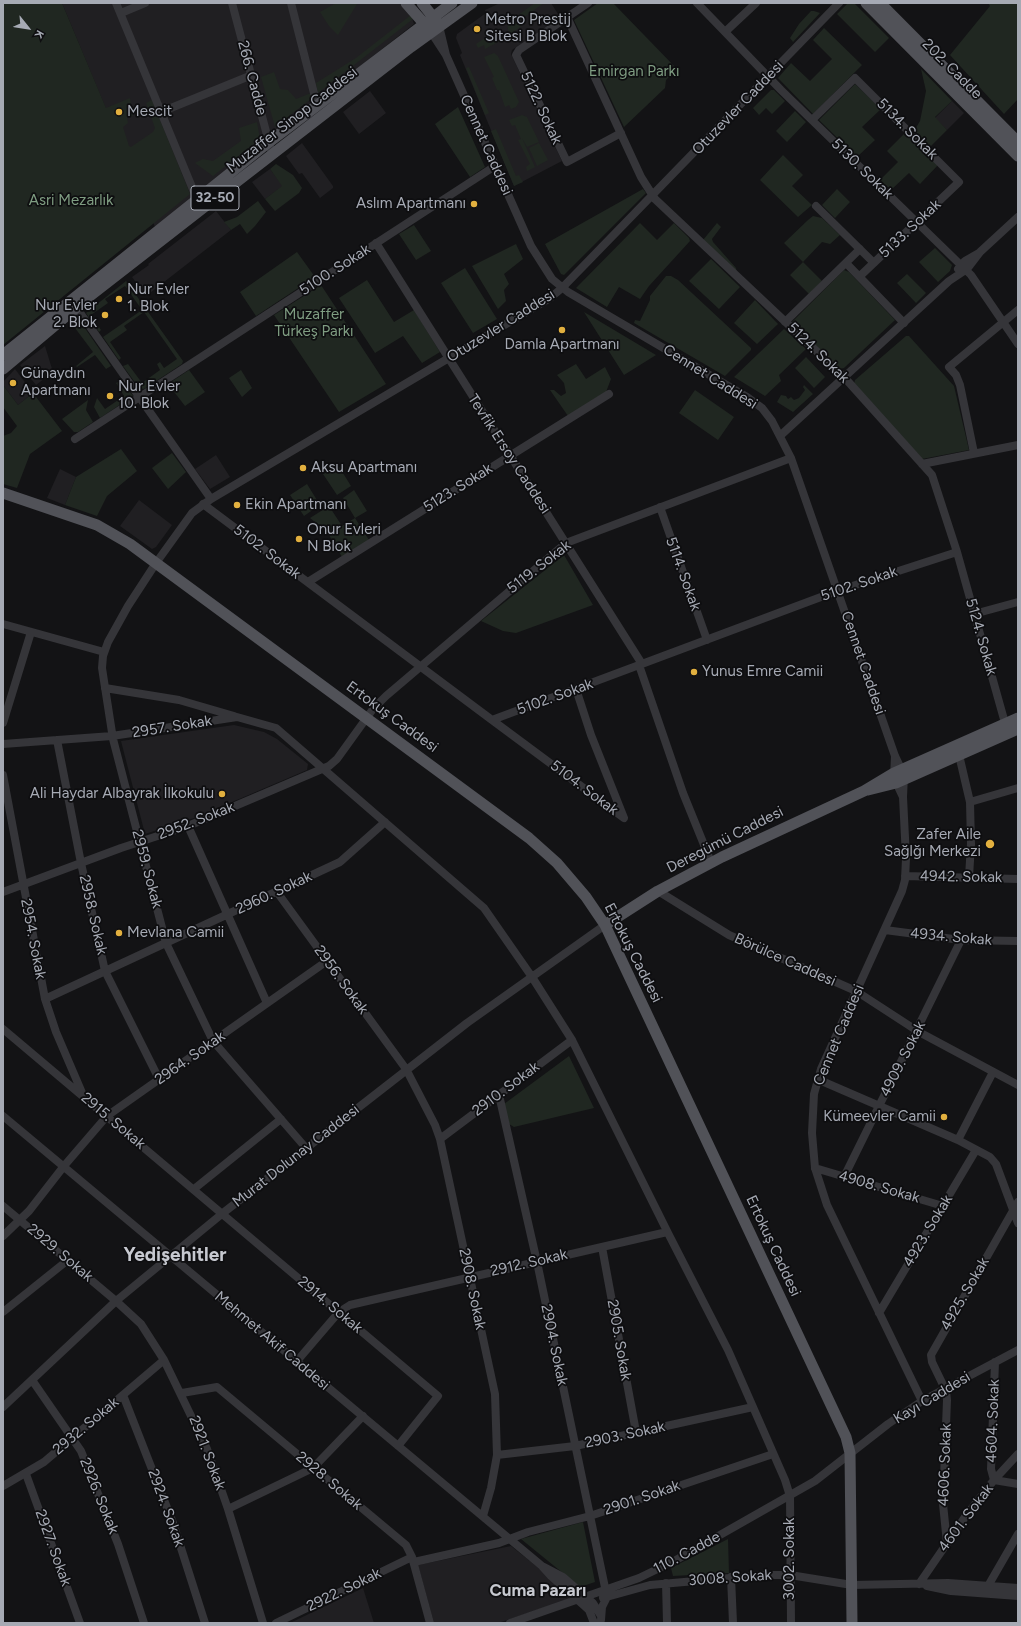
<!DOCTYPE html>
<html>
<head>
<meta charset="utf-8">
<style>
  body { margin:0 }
  #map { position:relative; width:1021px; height:1626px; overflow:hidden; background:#131315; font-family:Figtree,sans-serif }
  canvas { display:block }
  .frame { position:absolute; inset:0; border:4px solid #a6aab4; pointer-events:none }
  .north { position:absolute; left:8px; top:8px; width:40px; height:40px; -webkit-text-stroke:3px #0e0e10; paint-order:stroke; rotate:120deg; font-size:11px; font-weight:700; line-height:16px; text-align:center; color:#a6aab4 }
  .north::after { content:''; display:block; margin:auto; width:14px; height:18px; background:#a6aab4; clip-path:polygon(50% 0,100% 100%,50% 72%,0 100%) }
</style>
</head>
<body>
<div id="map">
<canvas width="1021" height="1626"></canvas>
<div class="frame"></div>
<div class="north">K</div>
</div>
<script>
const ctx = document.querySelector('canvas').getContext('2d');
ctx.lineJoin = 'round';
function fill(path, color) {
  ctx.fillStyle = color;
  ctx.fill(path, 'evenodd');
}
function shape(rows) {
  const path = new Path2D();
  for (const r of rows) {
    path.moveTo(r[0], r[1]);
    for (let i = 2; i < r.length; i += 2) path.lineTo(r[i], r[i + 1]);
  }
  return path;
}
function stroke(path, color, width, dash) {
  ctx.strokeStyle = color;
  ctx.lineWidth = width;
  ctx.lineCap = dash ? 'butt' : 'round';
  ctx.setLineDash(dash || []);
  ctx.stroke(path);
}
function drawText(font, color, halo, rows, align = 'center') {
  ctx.font = font + ' Figtree,sans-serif';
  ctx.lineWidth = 3.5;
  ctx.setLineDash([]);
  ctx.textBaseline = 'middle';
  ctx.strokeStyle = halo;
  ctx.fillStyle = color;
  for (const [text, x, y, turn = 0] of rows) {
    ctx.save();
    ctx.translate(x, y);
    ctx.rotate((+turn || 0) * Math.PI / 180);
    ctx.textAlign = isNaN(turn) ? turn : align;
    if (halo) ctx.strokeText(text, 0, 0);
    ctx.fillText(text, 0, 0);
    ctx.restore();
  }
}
fill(shape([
  [62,3,399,3,411,15,414,24,155,227],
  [500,3,551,3,560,17,512,50,511,54,562,161,514,186,460,55,462,53,456,38,457,34,486,13,485,10],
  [370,91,386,113,359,134,343,112],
  [952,101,964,113,947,130,935,118],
  [302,143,333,186,333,188,320,198,302,173,299,174,286,156],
  [270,169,283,186,265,199,252,182],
  [216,211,231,230,146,296,132,277,149,265,148,264],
  [45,346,53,372,36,385,20,365],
  [15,369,33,393,18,405,3,385,3,382],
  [216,455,230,477,210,489,195,469],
  [60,469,76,477,65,505,47,498],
  [139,500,172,525,156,547,152,549,120,526],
  [234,725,264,732,277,739,308,764,307,770,197,817,145,834,121,741],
  [511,1546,540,1569,570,1599,498,1623,434,1623,418,1565],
  [363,1588,374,1623,290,1623]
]), '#201f22');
fill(shape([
  [3,3,62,3,106,108,130,98,133,116,127,117,128,123,123,127,129,146,131,147,153,132,155,128,146,103,152,100,190,194,3,345],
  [336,3,357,4,338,35,329,26,320,12],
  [535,3,544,3,520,20,523,25,509,35,507,23],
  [598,3,613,3,677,69,666,80,665,88,624,127,574,20],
  [848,3,854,3,889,38,875,52,837,14],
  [988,3,1018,3,1018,99,1004,114,950,55,990,6],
  [811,11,814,11,820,13,793,42,790,38,799,24],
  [411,15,413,19,318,93,316,83,356,58],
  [500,28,502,40,485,49,484,45,478,48,476,44],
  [824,28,862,65,813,114,778,78,791,63,810,81,832,59,813,40],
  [494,53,498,56,519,102,516,107,511,109,509,105,505,107,499,90,497,90,492,78,494,77,484,57],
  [469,67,489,113,485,115,466,68],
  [921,69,952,101,935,117,947,130,930,147,914,131,920,121,926,91],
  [274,72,280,89,288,90,296,99,311,93,312,98,275,127,261,77],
  [855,84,881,109,862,127,875,140,857,157,819,120],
  [771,90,774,90,785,101,772,114,766,108,759,115,753,108],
  [458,107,485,167,470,177,435,124],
  [795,111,806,122,787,142,776,131],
  [522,115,527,117,539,142,527,147,522,138,535,167,527,171,526,167,530,164,518,140,521,139,515,125,512,126,509,120],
  [257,122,260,139,213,176,195,163,203,159,213,161,241,141,239,128],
  [496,129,516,176,519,175,523,182,514,186,491,131],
  [905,133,938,165,920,184,909,173,891,190,880,180,898,162,887,151],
  [539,143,548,160,537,166,529,148],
  [783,155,803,175,792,186,812,205,798,217,760,180],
  [276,164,293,175,302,188,299,193,275,211,265,199,282,186,270,169],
  [643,189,646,193,564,275,561,274,545,244],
  [837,189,850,202,835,218,822,205],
  [258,201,266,212,255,226,247,234,240,224,231,230,224,222,237,217],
  [813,216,822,218,840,235,830,244,822,242,803,262,822,281,809,294,790,275,803,262,784,243,808,220],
  [640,223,657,240,674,223,689,238,690,241,649,286,640,299,619,287,607,307,576,288],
  [717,223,721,227,712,239,713,242,736,268,737,273,703,240],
  [414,225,431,251,416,260,399,234],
  [516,244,523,259,504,274,509,284,504,290,506,301,498,309,472,266],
  [935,248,952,265,950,271,938,282,919,262],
  [297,252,315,277,256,316,240,292],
  [711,259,740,287,719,309,689,281],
  [465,268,497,319,473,333,441,283],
  [844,270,849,272,895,320,844,368,840,369,791,323],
  [907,274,926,293,916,303,897,283],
  [666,276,671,276,678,280,751,348,751,350,725,376,634,323,635,320,640,321,650,300,650,296],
  [367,280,394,322,414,310,440,352,422,363,403,336,375,353,339,298],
  [126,281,183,361,182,364,144,389,139,388,123,366,128,364,142,383,160,370,157,364,160,362,164,368,177,359,144,312,124,326,127,330,110,342,121,358,119,360,103,337,142,310,125,286,105,299,108,303,91,315,101,330,99,332,86,313],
  [321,285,386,384,339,412,274,315],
  [755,300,778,324,757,344,734,323],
  [584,312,656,355,624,375],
  [78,318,111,366,106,369,95,355,77,367,76,366,93,352,72,324],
  [784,329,806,349,779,375,781,381,765,396,734,377],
  [906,336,909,336,954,386,969,450,922,459,854,384,855,380],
  [806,357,825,377,814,388,795,368],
  [576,364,586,379,605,367,611,379,606,392,568,416,550,390,554,390,561,396,566,393,564,383,557,375],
  [189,370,205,392,185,406,168,384],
  [241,370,252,388,242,397,229,378],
  [121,380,133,396,100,418,94,407,97,398,105,409,124,396,116,383],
  [3,385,18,405,33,393,62,431,30,454,17,488,3,484,3,436,11,433,17,426,3,407],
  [804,385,813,394,793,412,777,402,781,395,786,396,788,399,791,397,794,400,799,398,805,390,803,387],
  [695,390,734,417,718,440,679,413],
  [88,400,86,410,93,422,78,432,74,432,62,419],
  [121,449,137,471,107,496,97,516,65,505,76,477],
  [172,453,186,472,168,489,152,468],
  [338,465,351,486,337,495,323,474],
  [307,484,320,505,304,516,290,495],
  [354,490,367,511,355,518,369,540,342,557,329,535,330,534,310,518,329,506,342,526,355,518,343,498],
  [564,555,593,605,516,633,503,631,481,621],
  [569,1056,594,1108,514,1127,509,1124,504,1104],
  [583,1522,595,1582,580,1587,521,1539],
  [728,1539,729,1573,673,1576,671,1568]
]), '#202721');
stroke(shape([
  [116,3,199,204],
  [232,3,272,154],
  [291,3,317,105],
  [588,3,519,50,516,55,567,162,621,133],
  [697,3,781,90,971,275,1018,344],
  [121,13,145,3],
  [567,17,641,177,655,199,844,377,932,475,957,552,1005,723],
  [431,32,446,55,439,26],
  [725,32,756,3],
  [446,55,531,246,552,279,568,292,747,397,762,408,772,421,791,458,895,756],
  [161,112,252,75],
  [812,120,855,78,959,182,860,276],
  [816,206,874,263],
  [376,243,642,664],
  [846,263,904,323],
  [958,269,965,261,979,253],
  [76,307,211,499],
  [785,322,860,249],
  [781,435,949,281,967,269,980,252,1018,217],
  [75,439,495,166],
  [974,453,960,385,956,375,949,367,1018,310],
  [922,464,1018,445],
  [203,504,492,720,837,591,957,552],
  [660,507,707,640],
  [308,582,609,394],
  [974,614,1018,602],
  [3,624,104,652],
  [639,665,683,793,711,862],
  [105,688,179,700,234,716],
  [492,720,624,818,591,735,576,689],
  [3,723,31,632],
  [57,740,81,863,105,971,159,1079],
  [3,744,112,736,237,717,276,728,484,908,532,977,572,1040,669,1235,728,1350,785,1480,790,1496,791,1623],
  [959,755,970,802,971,844,969,877],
  [895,756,904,775,903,797,894,778,895,756],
  [3,775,45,999,56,1032,83,1095],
  [903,797,906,858,905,880,902,891,821,1069,814,1094,812,1133,815,1168,827,1205,922,1401],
  [970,802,1018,788],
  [188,826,267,1003],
  [905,876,1018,879],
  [658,891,729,935,856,991,919,1032,1018,1085],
  [3,892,121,848,188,826,329,766,337,759,373,709,386,696,566,543,791,458],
  [277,892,406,1069,435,1125,440,1139,495,1394,497,1455,491,1488,483,1516],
  [885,930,961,940,1018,941],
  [45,999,340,862,385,822],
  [3,1029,438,1396,398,1446],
  [817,1079,958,1140,990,1157,996,1164,1018,1223],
  [499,1095,537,1262,607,1597,602,1607,601,1620],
  [3,1116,542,1566,551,1576,589,1610,594,1623],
  [440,1139,572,1040],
  [958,1140,993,1072],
  [306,1148,213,1041,166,943,113,739,102,668,103,656,108,642,128,606,156,563,192,513,211,499,550,298,562,288,839,3],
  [815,1168,943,1206],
  [844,1177,961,940],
  [194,1189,281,1119],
  [3,1206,116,1301,141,1324,164,1360,207,1449,228,1509,263,1623],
  [3,1236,29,1211,64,1166,107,1116,327,961],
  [602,1247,636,1432],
  [3,1312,68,1260],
  [879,1313,976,1150],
  [297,1361,339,1312,350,1305,667,1232],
  [995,1362,991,1469,994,1480,1018,1484],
  [32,1380,81,1451,118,1544,144,1623],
  [182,1393,217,1387,406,1545,412,1557,430,1623],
  [123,1395,173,1523,205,1623],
  [3,1407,116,1301,223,1213,467,1023,605,925],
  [497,1455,575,1446,753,1407],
  [26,1474,80,1623],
  [3,1486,44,1462,164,1360],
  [228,1509,313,1468,363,1416],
  [947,1543,943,1504,947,1400,946,1391,932,1362,931,1355,1018,1202],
  [414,1562,499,1543,528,1532,590,1516,773,1454],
  [544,1567,563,1577,593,1603,601,1616],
  [731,1577,733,1623],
  [666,1583,667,1623],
  [919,1584,965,1517,994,1480,1018,1454],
  [927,1586,951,1591,1018,1596],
  [988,1586,1018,1534],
  [603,1598,650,1585,764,1575,790,1575,852,1585,948,1583,1018,1588],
  [276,1623,412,1557],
  [510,1623,639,1578,676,1560,815,1481,888,1424,922,1401,1018,1350]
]), '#353539', 8);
stroke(shape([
  [406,3,428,28],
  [422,3,437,22],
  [866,3,1018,156],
  [880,3,1018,142],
  [3,355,269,142,452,3],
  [3,369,90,296,243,177,411,47,472,3],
  [3,493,97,525,130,544,529,838,557,863,586,897,605,925,846,1437,850,1453,852,1623],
  [868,790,896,783,1018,729],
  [605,925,658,891,722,857,864,791,894,773,1018,718]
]), '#515258', 11);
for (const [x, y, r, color] of [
  [477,29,4,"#e2b03f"],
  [119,112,4,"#e2b03f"],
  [474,204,4,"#e2b03f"],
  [119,299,4,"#e2b03f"],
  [105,315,4,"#e2b03f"],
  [562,330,4,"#e2b03f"],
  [13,383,4,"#e2b03f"],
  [110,396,4,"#e2b03f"],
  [303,468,4,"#e2b03f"],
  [237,505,4,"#e2b03f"],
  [299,539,4,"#e2b03f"],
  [694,672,4,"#e2b03f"],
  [222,794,4,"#e2b03f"],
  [990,844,5,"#e2b03f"],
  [119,933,4,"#e2b03f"],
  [944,1117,4,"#e2b03f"]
]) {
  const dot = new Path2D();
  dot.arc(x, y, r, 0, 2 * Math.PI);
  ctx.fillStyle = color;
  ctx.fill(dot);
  stroke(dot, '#0e0e10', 1.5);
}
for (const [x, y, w] of [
  [215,198,48]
]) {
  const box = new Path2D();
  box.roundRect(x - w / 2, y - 12, w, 24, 3);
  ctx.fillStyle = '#0e0e10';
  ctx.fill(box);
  stroke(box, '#a6aab4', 1);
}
drawText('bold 14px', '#a6aab4', null, [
  ["32-50",215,198]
]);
drawText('15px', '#a6aab4', '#0e0e10', [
  ["Metro Prestij",485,20],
  ["Sitesi B Blok",485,37],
  ["Mescit",127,112],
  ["Aslım Apartmanı",466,204,"right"],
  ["Nur Evler",127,290],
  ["1. Blok",127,307],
  ["Nur Evler",97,306,"right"],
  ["2. Blok",97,323,"right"],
  ["Damla Apartmanı",562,345,"center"],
  ["Günaydın",21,374],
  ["Apartmanı",21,391],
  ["Nur Evler",118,387],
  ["10. Blok",118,404],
  ["Aksu Apartmanı",311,468],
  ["Ekin Apartmanı",245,505],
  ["Onur Evleri",307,530],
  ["N Blok",307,547],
  ["Yunus Emre Camii",702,672],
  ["Ali Haydar Albayrak İlkokulu",214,794,"right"],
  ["Zafer Aile",981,835,"right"],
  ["Sağlğı Merkezi",981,852,"right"],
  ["Mevlana Camii",127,933],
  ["Kümeevler Camii",936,1117,"right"]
], 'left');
drawText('15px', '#a6aab4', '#0e0e10', [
  ["202. Cadde",952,69,45],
  ["266. Cadde",252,78,75],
  ["5122. Sokak",541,108,65],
  ["Otuzevler Caddesi",738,108,-46],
  ["Muzaffer Sinop Caddesi",292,120,-38],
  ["5134. Sokak",907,129,45],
  ["Cennet Caddesi",486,145,66],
  ["5130. Sokak",862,169,44],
  ["5133. Sokak",910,229,-43],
  ["5100. Sokak",335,270,-33],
  ["Otuzevler Caddesi",501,326,-32],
  ["5124. Sokak",818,353,44],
  ["Cennet Caddesi",710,377,32],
  ["Tevfik Ersoy Caddesi",509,454,57],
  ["5123. Sokak",458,488,-32],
  ["5102. Sokak",267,552,37],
  ["5119. Sokak",539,567,-38],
  ["5114. Sokak",683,574,70],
  ["5102. Sokak",859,584,-19],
  ["5124. Sokak",981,637,74],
  ["Cennet Caddesi",863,663,71],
  ["5102. Sokak",555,697,-20],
  ["Ertokuş Caddesi",392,717,36],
  ["2957. Sokak",172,727,-9],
  ["5104. Sokak",584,788,37],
  ["2952. Sokak",196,821,-21],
  ["Deregümü Caddesi",725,840,-27],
  ["2959. Sokak",147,869,75],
  ["4942. Sokak",961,877,1],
  ["2960. Sokak",274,893,-25],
  ["2958. Sokak",93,915,77],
  ["4934. Sokak",951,937,5],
  ["2954. Sokak",33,939,79],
  ["Ertokuş Caddesi",633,953,63],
  ["Börülce Caddesi",785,960,24],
  ["2956. Sokak",341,980,54],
  ["Cennet Caddesi",839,1035,-67],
  ["2964. Sokak",190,1058,-35],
  ["4909. Sokak",903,1059,-63],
  ["2910. Sokak",506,1089,-37],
  ["2915. Sokak",113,1121,40],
  ["Murat Dolunay Caddesi",296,1156,-38],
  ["4908. Sokak",879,1187,16],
  ["4923. Sokak",928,1231,-59],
  ["Ertokuş Caddesi",773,1246,65],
  ["2929. Sokak",60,1253,40],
  ["2912. Sokak",529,1263,-13],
  ["2908. Sokak",472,1289,78],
  ["4925. Sokak",965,1294,-60],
  ["2914. Sokak",330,1305,40],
  ["2905. Sokak",619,1340,80],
  ["Mehmet Akif Caddesi",272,1341,40],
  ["2904. Sokak",554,1345,78],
  ["Kayı Caddesi",932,1398,-31],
  ["4604. Sokak",993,1421,-88],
  ["2932. Sokak",86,1426,-40],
  ["2903. Sokak",625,1435,-12],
  ["2921. Sokak",207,1453,69],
  ["4606. Sokak",945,1465,-88],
  ["2928. Sokak",329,1481,40],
  ["2926. Sokak",99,1496,68],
  ["2901. Sokak",642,1498,-19],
  ["2924. Sokak",166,1508,70],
  ["4601. Sokak",966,1518,-53],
  ["2927. Sokak",53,1548,70],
  ["110. Cadde",687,1553,-28],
  ["3002. Sokak",790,1559,-90],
  ["3008. Sokak",730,1578,-4],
  ["2922. Sokak",344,1590,-26]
]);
drawText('15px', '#7f9d82', '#0e0e10', [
  ["Emirgan Parkı",634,72],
  ["Asri Mezarlık",71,201],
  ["Muzaffer",314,315],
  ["Türkeş Parkı",314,332]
]);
drawText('bold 17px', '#c7c9d0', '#0e0e10', [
  ["Cuma Pazarı",538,1591]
]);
drawText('bold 19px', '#c7c9d0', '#0e0e10', [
  ["Yedişehitler",175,1255]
]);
</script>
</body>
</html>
